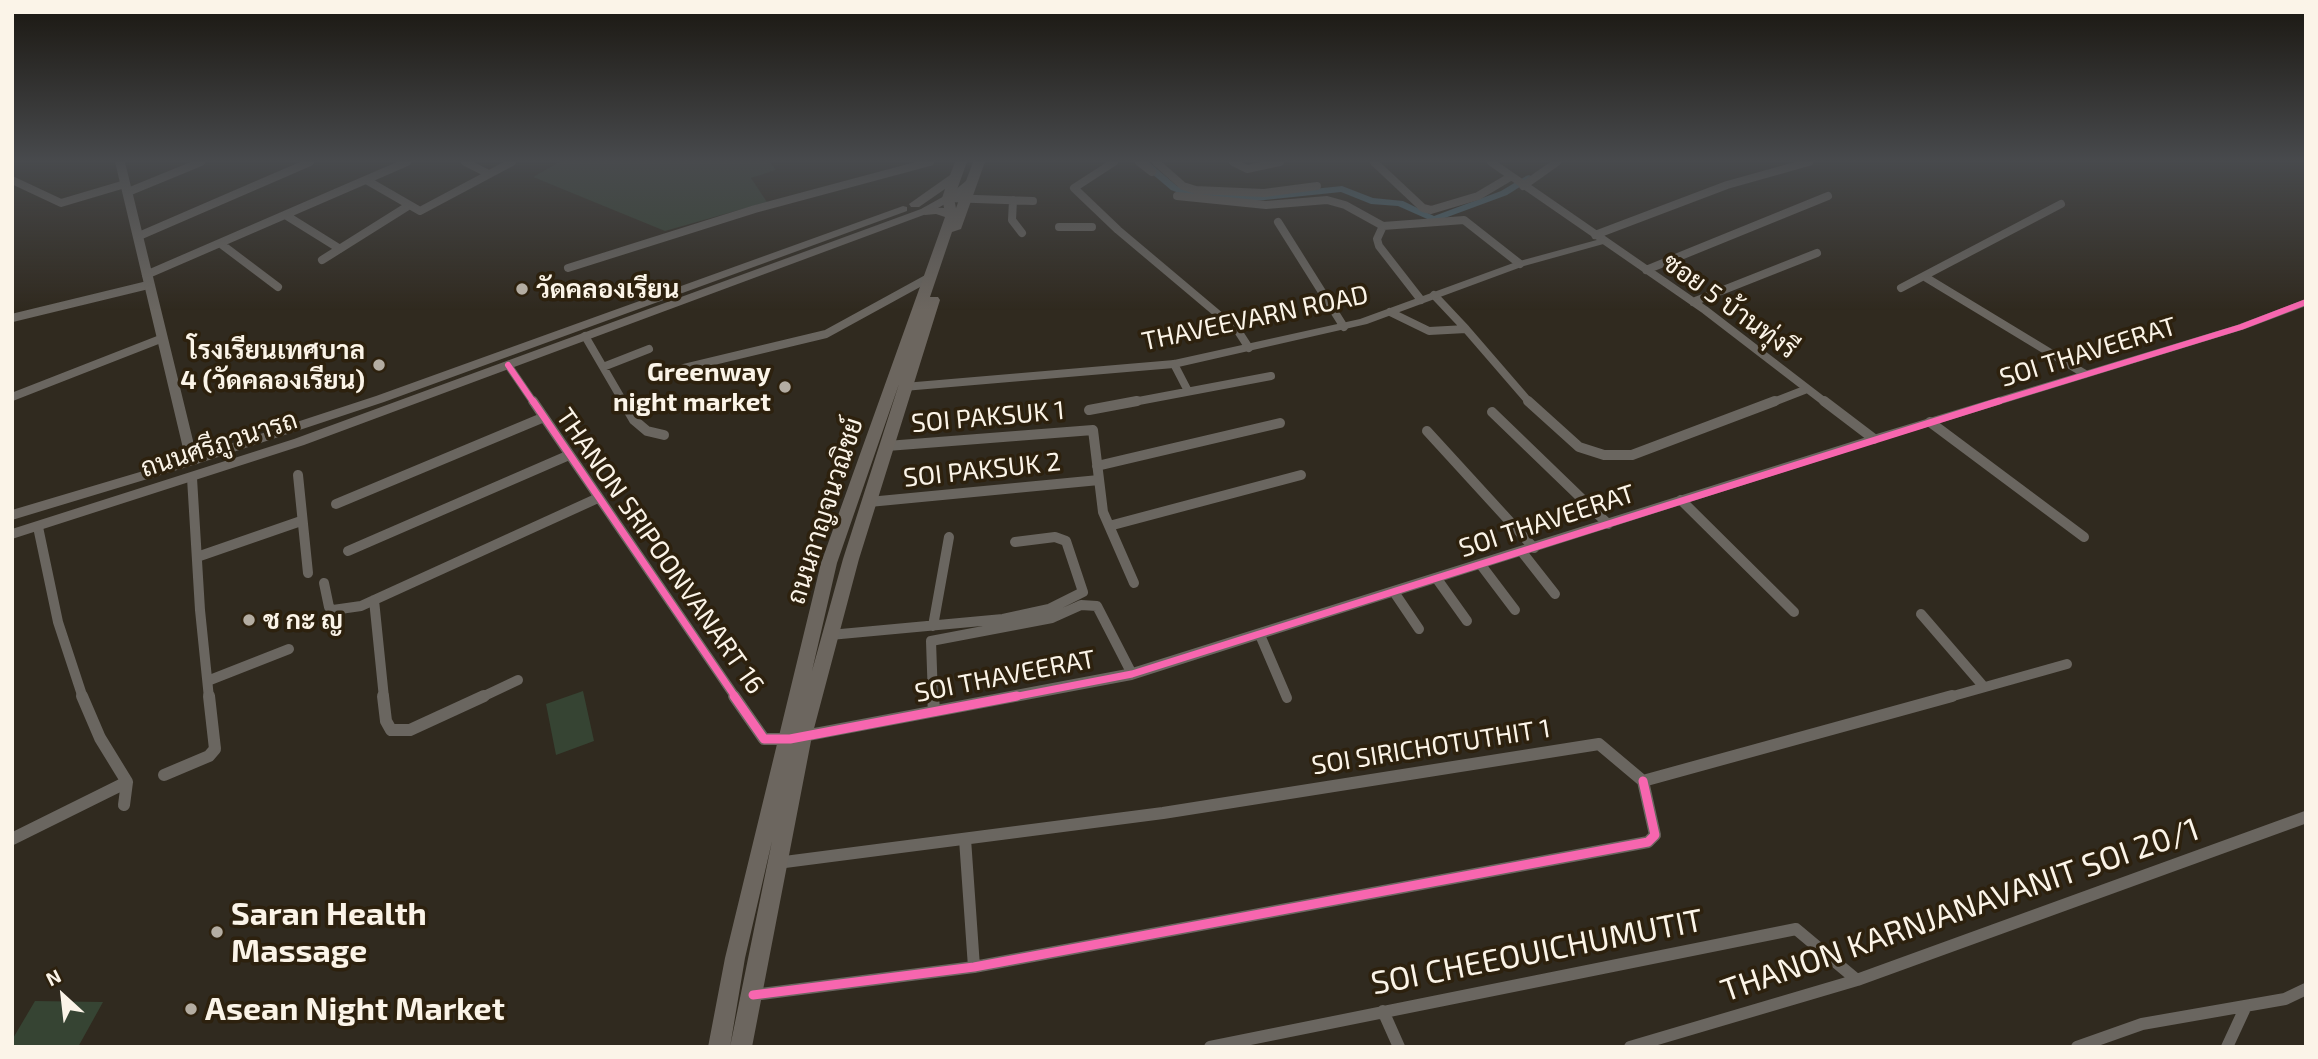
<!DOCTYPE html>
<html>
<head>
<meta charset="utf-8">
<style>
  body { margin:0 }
  #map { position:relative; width:2318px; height:1059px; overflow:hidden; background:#302a1f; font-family:"Exo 2",sans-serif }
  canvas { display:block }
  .frame { position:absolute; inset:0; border:14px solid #fbf4e8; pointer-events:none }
  .north { position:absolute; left:28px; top:961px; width:70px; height:70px; -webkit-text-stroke:5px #2d210e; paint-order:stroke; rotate:333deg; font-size:19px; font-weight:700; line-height:28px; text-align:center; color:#fbf4e8 }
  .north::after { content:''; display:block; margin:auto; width:24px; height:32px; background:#fbf4e8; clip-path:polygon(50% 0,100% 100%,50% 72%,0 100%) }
</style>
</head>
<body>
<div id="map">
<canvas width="2318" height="1059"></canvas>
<div class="frame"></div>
<div class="north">N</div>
</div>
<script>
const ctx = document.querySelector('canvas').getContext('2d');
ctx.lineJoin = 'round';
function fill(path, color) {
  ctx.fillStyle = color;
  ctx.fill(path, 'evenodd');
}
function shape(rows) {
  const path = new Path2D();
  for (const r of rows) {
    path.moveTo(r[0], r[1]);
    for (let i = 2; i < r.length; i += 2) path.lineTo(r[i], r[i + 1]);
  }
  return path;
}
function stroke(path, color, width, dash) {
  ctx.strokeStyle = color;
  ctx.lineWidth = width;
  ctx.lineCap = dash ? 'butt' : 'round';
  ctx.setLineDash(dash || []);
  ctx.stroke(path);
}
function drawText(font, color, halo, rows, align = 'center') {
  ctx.font = font + ' "Exo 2",Sarabun,sans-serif';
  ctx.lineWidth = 7;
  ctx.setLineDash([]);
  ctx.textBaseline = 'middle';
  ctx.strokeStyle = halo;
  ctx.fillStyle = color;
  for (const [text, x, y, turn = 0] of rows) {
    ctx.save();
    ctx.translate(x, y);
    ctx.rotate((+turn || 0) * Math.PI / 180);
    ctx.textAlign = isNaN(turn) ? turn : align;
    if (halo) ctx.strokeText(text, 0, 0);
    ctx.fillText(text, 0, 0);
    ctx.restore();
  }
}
fill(shape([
  [559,162,770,162,776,170,751,178,767,202,665,231,533,177],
  [583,691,594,741,556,755,546,704],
  [35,1001,103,1002,78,1047,12,1047,12,1040]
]), '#364433');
fill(shape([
  [1138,162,1149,162,1177,186,1186,189,1255,195,1342,186,1373,198,1403,201,1434,216,1501,191,1526,176,1529,175,1534,178,1507,195,1434,222,1398,206,1371,204,1341,192,1255,201,1184,195,1171,190,1138,162]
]), '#4e6d78');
stroke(shape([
  [465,162,489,174],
  [1114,162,1074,188,1118,230,1238,331,1249,348],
  [1139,162,1152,172],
  [1156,162,1183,186,1196,190,1264,193,1317,186],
  [1233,162,1247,169,1280,162],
  [1374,162,1423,208,1431,210,1478,196,1510,177],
  [1491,162,1705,310,1826,403],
  [12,180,61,203,125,184],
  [368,181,420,211,512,162],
  [1523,186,1557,162],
  [128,192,201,162],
  [1177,196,1266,205,1327,200,1345,205,1383,226,1464,220,1520,264],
  [948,198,1033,201],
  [1013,200,1012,220,1022,233],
  [287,216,340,249],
  [1278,222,1344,327],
  [1383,226,1377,239,1379,246,1421,300],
  [1059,227,1092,227],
  [1595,235,1727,185,1809,162],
  [139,236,310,162],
  [221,244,278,287],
  [322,260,408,206],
  [568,268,755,209,930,162],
  [1646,270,1828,196],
  [146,275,407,162],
  [1925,277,2085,374],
  [1901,288,2061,204],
  [1434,295,1466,329],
  [1693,302,1817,253],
  [1390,312,1429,331,1466,329,1530,403],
  [12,318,148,285],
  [585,336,624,403],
  [1174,364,1188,391],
  [508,365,534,403],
  [603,367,649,349],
  [684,368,826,334,930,277],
  [12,397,163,338],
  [1128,403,1271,376],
  [1771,403,1807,389]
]), '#6a6660', 8);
stroke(shape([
  [533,401,736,698],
  [623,401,634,420,647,431,664,435],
  [1528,401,1579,447,1604,455,1632,455,1775,401],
  [1824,401,1874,439],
  [1089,410,1137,401],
  [1492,412,1608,524],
  [1930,422,2084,537],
  [1427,431,1534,548],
  [887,446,1093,430,1103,512,1134,583],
  [1097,466,1280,423],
  [298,475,308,573],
  [192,478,200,610,209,698],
  [1681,500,1794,612],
  [869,502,1099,480],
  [336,504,542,418],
  [1109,526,1301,475],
  [38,527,58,622,83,698],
  [348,551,567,456],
  [1522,552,1555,594],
  [197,557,301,521],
  [1481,565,1515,610],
  [1437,579,1467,621],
  [324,583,329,607,333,610,361,606,598,498],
  [1394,592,1419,629],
  [374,600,384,698],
  [1921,614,1984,687],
  [933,626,949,537],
  [830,635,1003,619,1049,609,1083,592,1066,541,1055,537,1015,542],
  [1260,635,1287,698],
  [210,680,289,649],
  [480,698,518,680],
  [933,698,931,641,1052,618,1081,605,1097,606,1132,674],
  [1946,698,2067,664]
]), '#6a6660', 10);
stroke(shape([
  [383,696,386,721,391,730,410,730,484,696],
  [734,696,764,739,789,739],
  [933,696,934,711],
  [164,775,209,756,215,749,209,696],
  [1643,781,1952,696],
  [124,805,127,782],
  [12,839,127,782,100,738,82,696],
  [965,839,974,967],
  [777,863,1163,813,1599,744,1643,781],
  [753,995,974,967,1648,842,1655,835,1643,781],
  [1383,1011,1399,1047],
  [1210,1047,1796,929,1857,980],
  [1630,1047,1857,980,2306,817],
  [2077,1047,2142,1024,2285,999,2306,989],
  [2227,1047,2246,1006]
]), '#6a6660', 12);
fill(shape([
  [115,162,125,162,198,461,192,465,186,461,115,162],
  [1604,238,1607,239,1607,243,1524,266,1367,324,1174,368,904,391,898,387,904,383,1174,360,1360,319,1516,262,1604,238],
  [2306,299,2306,306,2245,329,1878,442,1132,680,798,743,793,741,791,737,793,733,798,731,1132,668,1870,436,2237,325,2306,299]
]), '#6a6660');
fill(shape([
  [972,176,977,179,963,194,929,213,304,445,12,539,12,529,294,439,921,209,955,190,972,176],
  [903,206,907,207,907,211,384,402,197,464,12,520,12,510,187,458,376,396,903,206]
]), '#6c6761');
fill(shape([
  [955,162,967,162,954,198,956,208,973,162,985,162,961,229,952,232,930,297,938,297,940,300,859,559,812,736,752,1047,730,1047,772,841,745,958,730,1047,708,1047,725,958,821,563,945,217,936,214,925,215,919,211,925,207,944,208,942,198,945,189,919,207,911,207,909,204,950,175,955,162],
  [899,384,843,559,812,671,837,563,899,384]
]), '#6c665f');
stroke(shape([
  [508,365,534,403],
  [1993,403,2241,327,2306,302]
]), '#f766af', 6);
stroke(shape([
  [533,401,736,698],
  [1008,698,1132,674,1999,401]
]), '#f766af', 7);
stroke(shape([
  [734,696,764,739,790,739,1017,696],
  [753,995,974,967,1648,842,1655,835,1643,781]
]), '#f766af', 9);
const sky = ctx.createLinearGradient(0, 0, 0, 310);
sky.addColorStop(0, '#1a1711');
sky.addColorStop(0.52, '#484a4d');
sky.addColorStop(1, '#484a4d00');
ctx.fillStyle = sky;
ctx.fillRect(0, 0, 2318, 310);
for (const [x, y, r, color] of [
  [522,289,7,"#b4ada2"],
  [379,365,7,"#b4ada2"],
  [785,387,7,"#b4ada2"],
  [249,620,7,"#b4ada2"],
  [217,932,7,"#b4ada2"],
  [191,1009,7,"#b4ada2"]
]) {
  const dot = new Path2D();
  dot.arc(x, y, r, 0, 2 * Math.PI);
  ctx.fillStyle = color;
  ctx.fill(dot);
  stroke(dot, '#2d210e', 2.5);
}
drawText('bold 26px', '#fbf4e8', '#2d210e', [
  ["วัดคลองเรียน",536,289],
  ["โรงเรียนเทศบาล",365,350,"right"],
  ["4 (วัดคลองเรียน)",365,380,"right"],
  ["Greenway",771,372,"right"],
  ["night market",771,402,"right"],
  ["ช กะ ญ",263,620]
], 'left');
drawText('26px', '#fbf4e8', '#2d210e', [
  ["ซอย 5 บ้านทุ่งรี",1730,306,36],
  ["THAVEEVARN ROAD",1255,318,-12],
  ["SOI THAVEERAT",2088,352,-17],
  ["SOI PAKSUK 1",988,417,-5],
  ["ถนนศรีภูวนารถ",219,444,-18],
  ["SOI PAKSUK 2",982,470,-6],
  ["ถนนกาญจนวณิชย์",825,511,-72],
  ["SOI THAVEERAT",1547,521,-18],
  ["THANON SRIPOONVANART 16",660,551,55],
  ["SOI THAVEERAT",1005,676,-11],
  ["SOI SIRICHOTUTHIT 1",1431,747,-9]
]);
drawText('32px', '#fbf4e8', '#2d210e', [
  ["THANON KARNJANAVANIT SOI 20/1",1960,910,-19],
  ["SOI CHEEOUICHUMUTIT",1537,952,-11]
]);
drawText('bold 32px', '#fbf4e8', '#2d210e', [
  ["Saran Health",231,914],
  ["Massage",231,951],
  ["Asean Night Market",205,1009]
], 'left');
</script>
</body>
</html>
